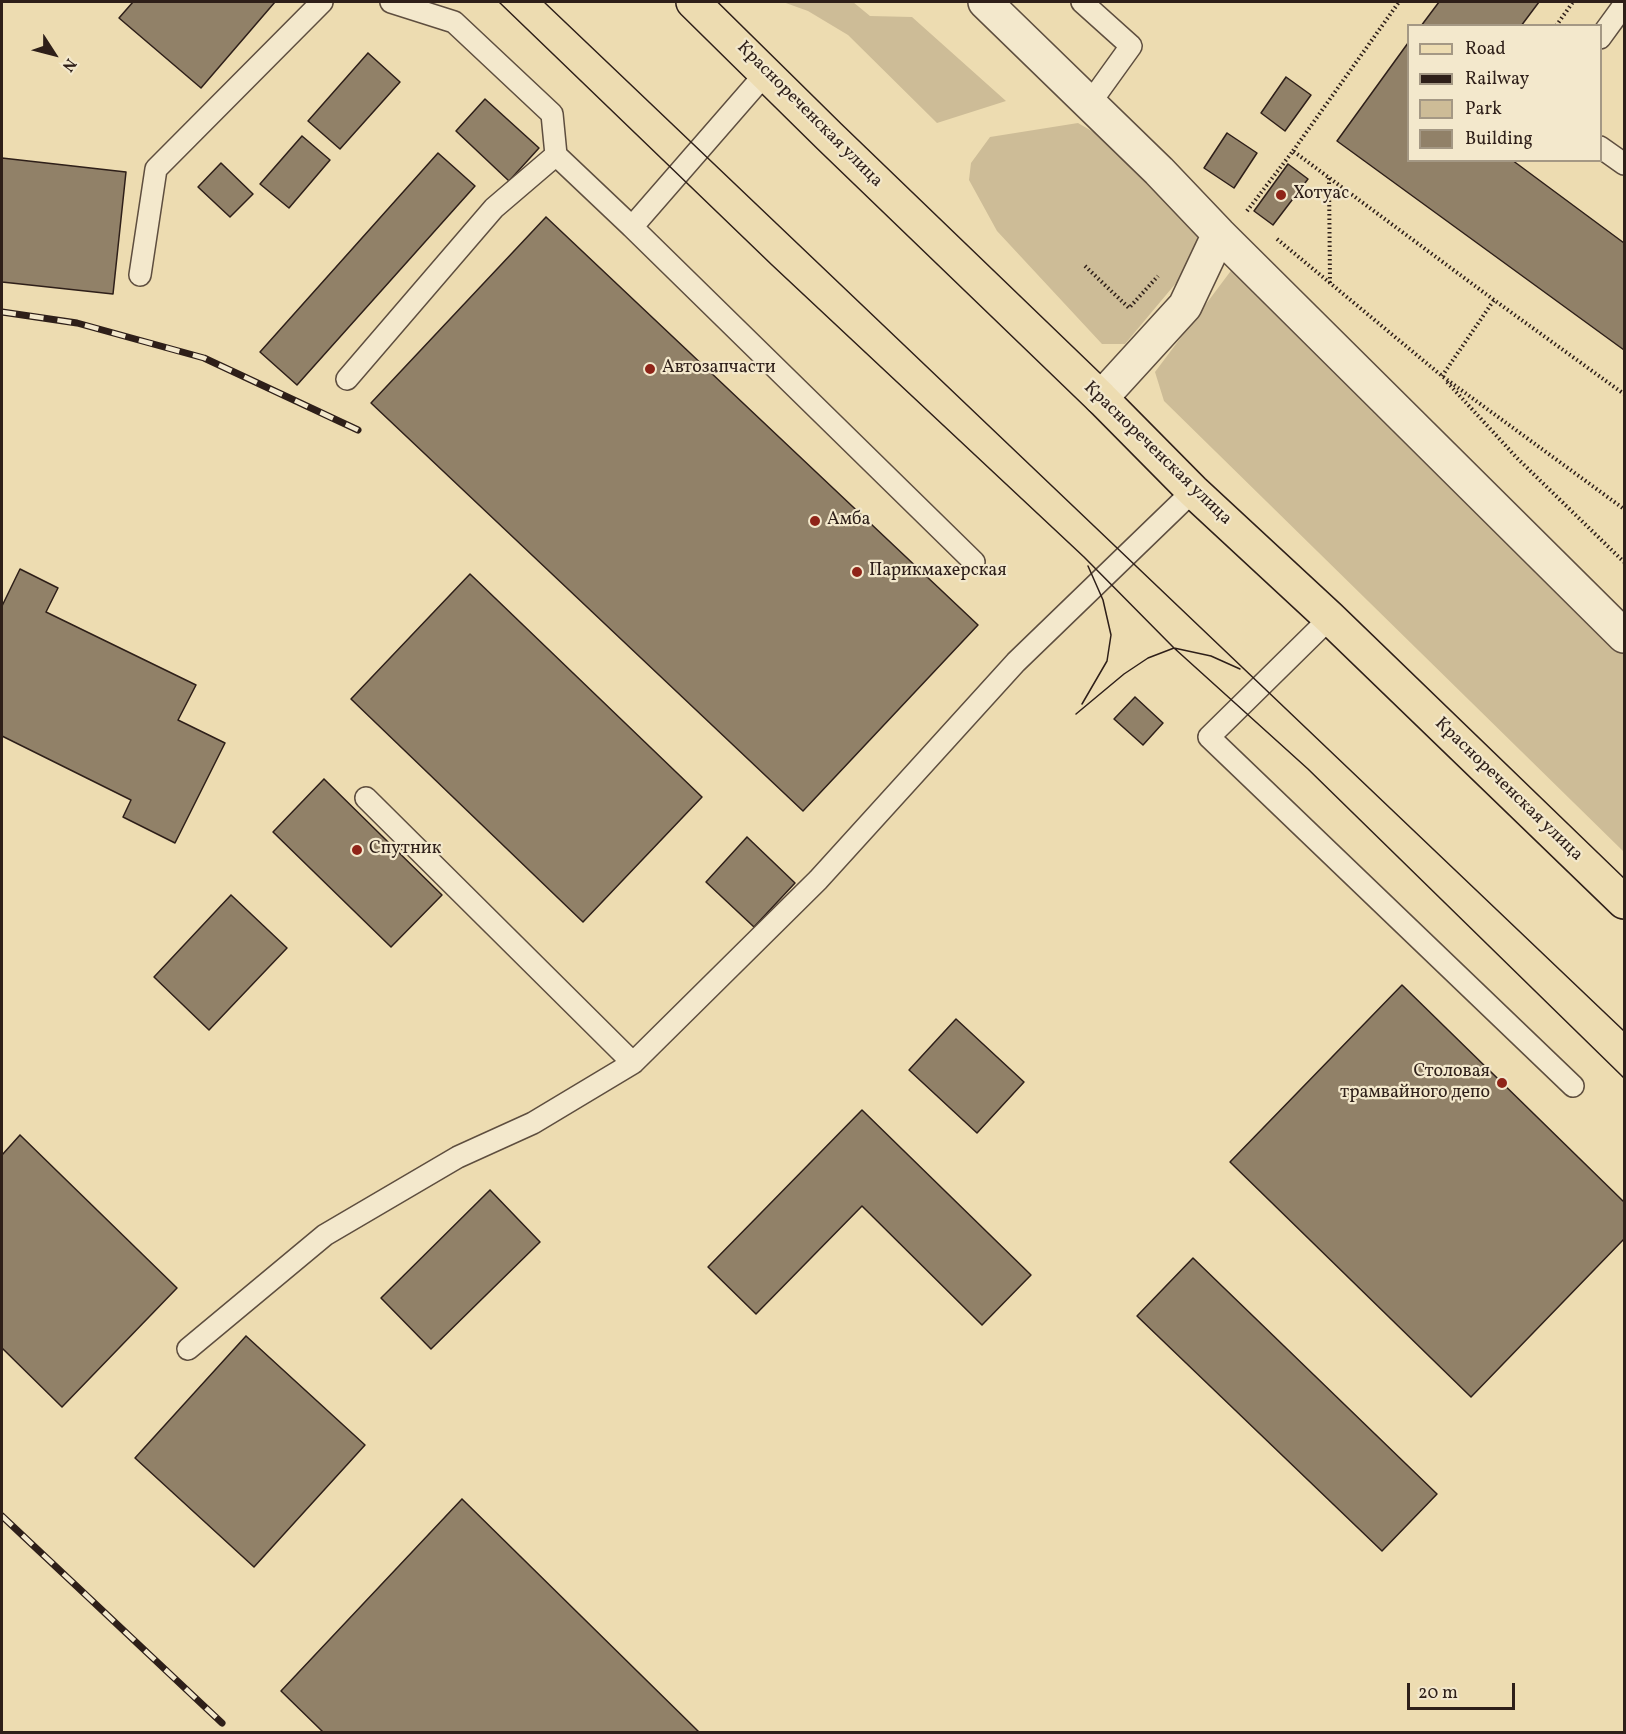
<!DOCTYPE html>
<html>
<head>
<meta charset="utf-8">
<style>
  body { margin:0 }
  #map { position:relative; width:1626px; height:1734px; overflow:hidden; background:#eddcb1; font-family:Vollkorn,serif }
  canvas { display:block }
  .frame { position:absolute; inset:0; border:3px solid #2e1f19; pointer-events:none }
  .legend { position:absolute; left:1407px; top:24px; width:195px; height:138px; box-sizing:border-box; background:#f3e8cc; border:2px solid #a49884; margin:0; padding:8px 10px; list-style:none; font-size:18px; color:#2e1f19 }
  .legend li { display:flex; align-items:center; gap:12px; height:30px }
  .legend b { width:30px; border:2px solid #a49884 }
  .north { position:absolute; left:24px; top:24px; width:60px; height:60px; -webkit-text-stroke:4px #f3e8cc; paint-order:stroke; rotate:126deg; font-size:16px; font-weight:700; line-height:24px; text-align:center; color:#2e1f19 }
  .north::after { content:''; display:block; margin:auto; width:21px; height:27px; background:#2e1f19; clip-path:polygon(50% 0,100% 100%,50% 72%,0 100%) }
  .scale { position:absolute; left:1407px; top:1683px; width:108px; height:27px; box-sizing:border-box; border:3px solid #2e1f19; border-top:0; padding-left:8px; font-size:18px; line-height:21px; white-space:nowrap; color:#2e1f19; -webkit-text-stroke:4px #f3e8cc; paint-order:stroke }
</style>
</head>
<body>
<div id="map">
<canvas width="1626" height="1734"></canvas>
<div class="frame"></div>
<ul class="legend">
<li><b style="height:8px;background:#eddcb1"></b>Road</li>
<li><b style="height:8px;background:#2e1f19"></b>Railway</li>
<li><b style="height:16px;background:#cdbc97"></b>Park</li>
<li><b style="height:16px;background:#918168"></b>Building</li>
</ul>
<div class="north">N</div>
<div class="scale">20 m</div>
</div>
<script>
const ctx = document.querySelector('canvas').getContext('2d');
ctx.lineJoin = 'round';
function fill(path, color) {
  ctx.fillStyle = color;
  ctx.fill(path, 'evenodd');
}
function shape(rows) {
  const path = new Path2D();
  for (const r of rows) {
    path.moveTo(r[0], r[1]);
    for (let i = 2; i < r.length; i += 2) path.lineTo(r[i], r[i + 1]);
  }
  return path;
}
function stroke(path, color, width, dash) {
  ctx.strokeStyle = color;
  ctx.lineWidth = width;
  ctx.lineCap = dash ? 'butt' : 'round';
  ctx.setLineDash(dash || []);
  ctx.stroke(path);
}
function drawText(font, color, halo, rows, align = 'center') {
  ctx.font = font + ' Vollkorn,serif';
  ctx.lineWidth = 4.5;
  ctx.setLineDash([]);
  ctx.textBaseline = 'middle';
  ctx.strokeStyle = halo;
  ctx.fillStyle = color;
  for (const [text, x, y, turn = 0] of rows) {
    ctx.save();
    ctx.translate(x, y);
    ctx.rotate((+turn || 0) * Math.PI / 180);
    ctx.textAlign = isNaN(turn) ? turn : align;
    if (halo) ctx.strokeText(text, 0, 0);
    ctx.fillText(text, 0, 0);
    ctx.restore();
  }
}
fill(shape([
  [783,2,853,2,870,16,912,17,1006,101,937,123,848,35,808,11],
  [1078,123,1095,133,1199,230,1202,252,1125,344,1102,344,997,231,969,180,971,163,990,137],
  [1233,268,1624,643,1624,852,1164,401,1155,372]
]), '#cdbc97');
const building = shape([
  [133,2,275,2,201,88,119,18,133,2],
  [1439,2,1539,2,1521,26,1421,26,1439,2],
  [1408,43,1408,160,1512,160,1624,243,1624,350,1337,141,1408,43],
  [368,53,400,82,340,149,308,121,368,53],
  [1286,77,1311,95,1285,131,1261,113,1286,77],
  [485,99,539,148,509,181,456,131,485,99],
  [1227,133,1257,153,1234,188,1204,168,1227,133],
  [302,136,330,160,289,208,260,184,302,136],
  [438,153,475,186,297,385,260,352,438,153],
  [2,158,126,172,113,294,2,282,2,158],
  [221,163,253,194,230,217,198,187,221,163],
  [1288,164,1308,179,1273,225,1254,211,1288,164],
  [546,217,978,625,803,811,371,403,546,217],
  [20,569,58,588,46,612,196,685,178,720,225,743,175,843,123,817,131,800,2,736,2,606,20,569],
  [470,574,702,797,583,922,351,699,470,574],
  [1135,697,1163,723,1143,745,1114,719,1135,697],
  [324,779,442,895,391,947,273,832,324,779],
  [747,837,795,883,754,927,706,882,747,837],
  [231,895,287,948,209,1030,154,977,231,895],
  [1402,985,1624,1202,1624,1239,1471,1397,1230,1162,1402,985],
  [956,1019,1024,1082,977,1133,909,1070,956,1019],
  [862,1110,1031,1275,982,1325,862,1206,756,1314,708,1267,862,1110],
  [20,1135,177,1288,62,1407,2,1348,2,1155,20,1135],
  [490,1190,540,1242,431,1349,381,1298,490,1190],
  [1193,1258,1437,1494,1382,1551,1137,1316,1193,1258],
  [246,1336,365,1445,254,1567,135,1458,246,1336],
  [462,1499,699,1732,323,1732,281,1691,462,1499]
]);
fill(building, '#918168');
stroke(building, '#2e1f19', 1.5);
const lane = shape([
  [391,2,454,22,552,114,556,155],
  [1082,2,1131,46,1090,103],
  [1600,38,1624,5],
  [766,73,632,227,974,562],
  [1600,147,1624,164],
  [140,275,156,169,322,2],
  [347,379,494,208,556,155,632,227],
  [1330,618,1209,737,1573,1086],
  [366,798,633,1063,818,880,1016,662,1193,491],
  [188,1349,325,1235,458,1157,533,1123,633,1063]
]);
const street = shape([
  [985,2,1159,171,1219,234,1624,636],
  [1101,398,1185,306,1219,234]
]);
const primary = shape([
  [693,2,829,136,1101,398,1193,491,1330,618,1624,902]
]);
stroke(lane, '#5e4e3f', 24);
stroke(street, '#5e4e3f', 36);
stroke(primary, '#2e1f19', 36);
stroke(shape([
  [1556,26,1573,2],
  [1293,151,1399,2],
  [1329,178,1330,283],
  [1247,211,1293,151,1494,300,1624,394],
  [1277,239,1442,376,1624,509],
  [1085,266,1129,308,1158,276],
  [1442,376,1494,300],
  [1447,382,1517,458,1624,562]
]), '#2e1f19', 4, [1.5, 3]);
stroke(lane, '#f3e8cc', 21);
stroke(street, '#f3e8cc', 33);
stroke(primary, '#eddcb1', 33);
stroke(shape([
  [499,2,772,265,1084,557,1174,648,1308,769,1624,1078],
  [544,2,1624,1031],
  [1082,704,1107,661,1111,635,1103,600,1088,566],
  [1076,714,1124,674,1148,658,1174,648,1211,656,1240,669]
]), '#2e1f19', 1.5);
const rail = shape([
  [2,312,77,323,204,358,358,430],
  [2,1516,222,1723]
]);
stroke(rail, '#2e1f19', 7);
stroke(rail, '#f3e8cc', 4.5, [14]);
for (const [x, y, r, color] of [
  [1281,195,6,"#8f2418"],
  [650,369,6,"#8f2418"],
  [815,521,6,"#8f2418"],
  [857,572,6,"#8f2418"],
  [357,850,6,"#8f2418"],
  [1502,1083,6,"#8f2418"]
]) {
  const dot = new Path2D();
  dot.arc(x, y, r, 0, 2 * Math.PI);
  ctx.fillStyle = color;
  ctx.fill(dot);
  stroke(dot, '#f3e8cc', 2);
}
drawText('18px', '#2e1f19', '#f3e8cc', [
  ["Краснореченская улица",809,115,45],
  ["Краснореченская улица",1157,454,44],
  ["Краснореченская улица",1508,790,44]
]);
drawText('18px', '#2e1f19', '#f3e8cc', [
  ["Хотуас",1293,195],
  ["Автозапчасти",662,369],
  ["Амба",827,521],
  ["Парикмахерская",869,572],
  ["Спутник",369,850],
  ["Столовая",1490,1073,"right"],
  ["трамвайного депо",1490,1094,"right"]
], 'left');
</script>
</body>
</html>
